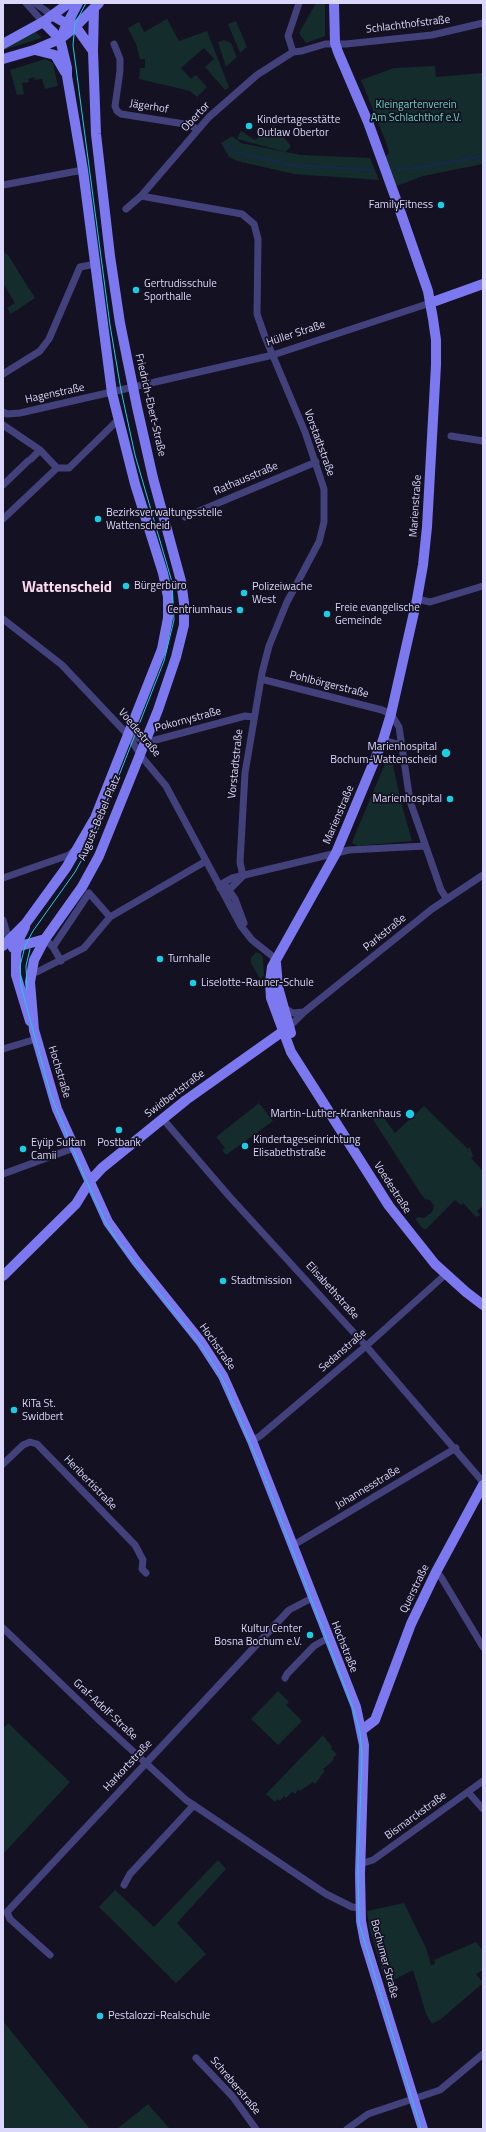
<!DOCTYPE html>
<html>
<head>
<meta charset="utf-8">
<style>
  body { margin:0 }
  #map { position:relative; width:486px; height:2132px; overflow:hidden; background:#141122; font-family:"Titillium Web",sans-serif }
  canvas { display:block }
  .frame { position:absolute; inset:0; border:4px solid #dbd7fa; pointer-events:none }
</style>
</head>
<body>
<div id="map">
<canvas width="486" height="2132"></canvas>
<div class="frame"></div>
</div>
<script>
const ctx = document.querySelector('canvas').getContext('2d');
ctx.lineJoin = 'round';
function fill(path, color) {
  ctx.fillStyle = color;
  ctx.fill(path, 'evenodd');
}
function shape(rows) {
  const path = new Path2D();
  for (const r of rows) {
    path.moveTo(r[0], r[1]);
    for (let i = 2; i < r.length; i += 2) path.lineTo(r[i], r[i + 1]);
  }
  return path;
}
function stroke(path, color, width, dash) {
  ctx.strokeStyle = color;
  ctx.lineWidth = width;
  ctx.lineCap = dash ? 'butt' : 'round';
  ctx.setLineDash(dash || []);
  ctx.stroke(path);
}
function drawText(font, color, halo, rows, align = 'center') {
  ctx.font = font + ' "Titillium Web",sans-serif';
  ctx.lineWidth = 3.5;
  ctx.setLineDash([]);
  ctx.textBaseline = 'middle';
  ctx.strokeStyle = halo;
  ctx.fillStyle = color;
  for (const [text, x, y, turn = 0] of rows) {
    ctx.save();
    ctx.translate(x, y);
    ctx.rotate((+turn || 0) * Math.PI / 180);
    ctx.textAlign = isNaN(turn) ? turn : align;
    if (halo) ctx.strokeText(text, 0, 0);
    ctx.fillText(text, 0, 0);
    ctx.restore();
  }
}
fill(shape([
  [316,3,325,3,325,36,306,43,299,33],
  [167,19,179,41,207,31,229,87,225,90,205,67,214,59,204,48,181,68,191,79,196,75,207,87,197,97,190,91,139,79,140,68,145,68,145,59,140,59,136,44,128,28,139,22,144,32],
  [236,21,247,47,240,53,228,24],
  [36,32,42,38,3,50,3,49],
  [224,40,231,43,237,57,226,67,218,42],
  [45,59,53,63,58,86,45,89,42,79,35,80,34,77,28,79,29,82,22,83,24,94,17,95,10,70],
  [435,66,436,77,483,73,483,164,423,176,394,187,384,158,389,153,387,145,361,80,394,68],
  [274,125,291,146,286,152,237,139,241,131,255,140],
  [232,136,241,143,301,155,370,158,379,180,294,174,237,161,229,157,221,143],
  [3,252,8,255,35,298,11,314,7,308,15,303,3,283],
  [390,752,401,802,412,841,357,846,352,843,354,837],
  [256,952,261,954,263,958,264,976,260,979,251,963,251,958],
  [259,1103,273,1121,226,1155,222,1150,225,1148,216,1137],
  [424,1106,468,1149,470,1147,473,1156,471,1158,483,1171,483,1206,477,1211,480,1215,476,1217,463,1203,461,1205,455,1200,426,1229,423,1229,416,1220,417,1217,424,1218,432,1212,434,1206,430,1200,425,1199,421,1194,372,1118,377,1118,381,1114,395,1133],
  [278,1691,289,1702,286,1705,302,1721,278,1745,251,1719],
  [8,1723,70,1782,3,1854,3,1729],
  [323,1735,332,1747,331,1749,337,1754,333,1758,334,1760,323,1769,325,1771,315,1784,313,1782,300,1791,298,1790,295,1794,292,1792,286,1798,284,1796,280,1801,278,1799,275,1802,266,1794],
  [218,1860,226,1869,177,1923,206,1954,176,1983,99,1907,115,1890,154,1927],
  [404,1903,426,1948,431,1965,435,1964,434,1960,476,1942,483,1951,483,1970,476,1974,483,1983,441,2019,432,2024,426,2014,413,1970,386,1984,369,1926,367,1911],
  [3,2021,69,2103,90,2129,3,2129],
  [148,2104,170,2129,117,2129]
]), '#142c2b');
stroke(shape([
  [227,145,236,152,291,165,373,170],
  [397,169,418,168,483,156]
]), '#152948', 2.5);
stroke(shape([
  [26,3,43,22],
  [35,3,53,16],
  [114,44,120,59,120,71,115,106,117,111,121,114,191,125,197,130],
  [293,52,288,36,299,3],
  [3,185,83,170],
  [141,196,242,214,254,224,258,239,257,314,265,337,305,432,324,489,324,522,319,542,287,602,269,646,262,673,245,773,240,862,243,876],
  [126,209,141,196,209,117,257,75,293,52,302,51,325,44,346,44,432,35,483,23],
  [3,374,40,351,49,339,80,267,96,264],
  [3,412,7,414,20,413,273,355,430,303],
  [3,425,40,450],
  [451,436,483,441],
  [31,459,40,450,57,468],
  [3,485,28,461],
  [185,517,316,462],
  [3,519,57,468,69,468,118,420],
  [417,599,430,602,483,586],
  [3,619,62,665,129,736,141,756,166,786,241,926,252,940,276,959],
  [261,679,382,710,391,714,399,727,410,801,441,890,447,899],
  [129,736,152,741,245,716,253,717],
  [383,740,401,745],
  [243,876,229,890,220,888,223,883,232,878,349,850,425,846],
  [3,878,69,855,75,850],
  [226,886,235,899,244,923],
  [3,920,9,940],
  [45,939,53,947,61,961],
  [53,947,89,893,110,917],
  [32,971,37,972,84,948,110,917,206,861],
  [284,1008,293,1013,304,1012],
  [289,1027,304,1012,432,909,483,875],
  [3,1049,36,1039],
  [162,1118,229,1196,366,1346,483,1482],
  [3,1174,74,1148],
  [252,1441,260,1436,366,1346,446,1274],
  [3,1464,23,1445,30,1442,37,1444,135,1545,143,1560,142,1569,146,1573],
  [292,1546,456,1448],
  [436,1572,441,1577,483,1647],
  [3,1628,100,1721,186,1800,326,1894,352,1907,360,1908],
  [285,1678,287,1674,314,1646,328,1638],
  [468,1792,483,1809],
  [360,1864,373,1860,483,1781],
  [124,1885,130,1874,194,1805],
  [50,1955,10,1919,7,1912,289,1610,312,1598],
  [196,2058,233,2097,256,2129],
  [347,2129,368,2114,440,2090,483,2054]
]), '#43417c', 7);
stroke(shape([
  [334,3,335,43,338,52,368,122,397,202,428,291,433,319,436,340,436,365,427,527,423,565,417,599,391,714,383,740,336,853,272,967,270,982,271,998,291,1052,389,1206,435,1264,466,1292,483,1305],
  [94,8,93,51,96,134,110,256,120,323,137,407,153,478,181,581,184,603,184,625,176,657,158,710,99,856,82,887,45,939,34,960,30,982,34,1030,57,1109,108,1222,136,1261,201,1342,223,1376,252,1441,356,1707,364,1745,360,1874,361,1921,365,1942,423,2129],
  [53,16,78,30,93,51],
  [64,30,78,3],
  [3,44,43,22,69,3],
  [35,50,55,55,65,72],
  [3,59,34,50,60,39,74,28,99,3],
  [430,303,483,284],
  [25,927,20,937,16,954,16,975,30,1021],
  [3,946,26,923,66,868,95,818,162,649,168,618,168,597,163,573,135,484,112,393,83,170,67,76,67,68,60,39,43,22],
  [13,948,45,939],
  [276,963,278,987,291,1033],
  [3,1276,76,1204,90,1181,102,1168,186,1100,289,1027],
  [362,1730,375,1720,411,1624,436,1572,483,1485]
]), '#7c78f0', 10);
stroke(shape([
  [86,3,75,24,73,45,110,325,121,390,135,455,172,582,174,620,164,661,96,834,75,872,33,931,25,946,20,966,21,986,51,1096,85,1178,106,1223,116,1239,203,1348,222,1378,261,1468,353,1708,360,1732,362,1757,358,1864,359,1923,421,2129],
  [27,989,26,966,30,949]
]), '#19cee4', 1);
for (const [x, y, r, color] of [
  [249,126,4,"#19cee4"],
  [441,205,4,"#19cee4"],
  [136,290,4,"#19cee4"],
  [98,519,4,"#19cee4"],
  [126,586,4,"#19cee4"],
  [244,593,4,"#19cee4"],
  [240,610,4,"#19cee4"],
  [327,614,4,"#19cee4"],
  [446,753,5,"#19cee4"],
  [450,799,4,"#19cee4"],
  [160,959,4,"#19cee4"],
  [193,983,4,"#19cee4"],
  [410,1114,5,"#19cee4"],
  [119,1130,4,"#19cee4"],
  [245,1146,4,"#19cee4"],
  [23,1149,4,"#19cee4"],
  [223,1281,4,"#19cee4"],
  [14,1410,4,"#19cee4"],
  [310,1635,4,"#19cee4"],
  [100,2016,4,"#19cee4"]
]) {
  const dot = new Path2D();
  dot.arc(x, y, r, 0, 2 * Math.PI);
  ctx.fillStyle = color;
  ctx.fill(dot);
  stroke(dot, '#141122', 1.5);
}
drawText('11px', '#dbd7fa', '#141122', [
  ["Schlachthofstraße",408,25,-7],
  ["Jägerhof",149,107,9],
  ["Obertor",196,117,-47],
  ["Hüller Straße",296,334,-18],
  ["Hagenstraße",55,394,-12],
  ["Friedrich-Ebert-Straße",150,405,77],
  ["Vorstadtstraße",319,443,70],
  ["Rathausstraße",246,479,-23],
  ["Marienstraße",416,506,-86],
  ["Pohlbörgerstraße",329,685,14],
  ["Pokornystraße",188,720,-15],
  ["Voedestraße",139,733,50],
  ["Vorstadtstraße",236,764,-84],
  ["Marienstraße",339,815,-67],
  ["August-Bebel-Platz",100,818,-67],
  ["Parkstraße",385,933,-39],
  ["Hochstraße",59,1072,73],
  ["Swidbertstraße",175,1094,-37],
  ["Voedestraße",392,1188,57],
  ["Elisabethstraße",332,1291,48],
  ["Hochstraße",217,1347,55],
  ["Sedanstraße",343,1351,-41],
  ["Heribertistraße",90,1483,46],
  ["Johannesstraße",368,1488,-31],
  ["Querstraße",415,1589,-64],
  ["Hochstraße",344,1647,68],
  ["Graf-Adolf-Straße",105,1710,43],
  ["Harkortstraße",128,1766,-47],
  ["Bismarckstraße",416,1816,-36],
  ["Bochumer Straße",384,1959,75],
  ["Schreberstraße",235,2086,50]
]);
drawText('11px', '#6ad3b9', '#141122', [
  ["Kleingartenverein",416,105],
  ["Am Schlachthof e.V.",416,118]
]);
drawText('11px', '#dbd7fa', '#141122', [
  ["Kindertagesstätte",257,120],
  ["Outlaw Obertor",257,133],
  ["FamilyFitness",433,205,"right"],
  ["Gertrudisschule",144,284],
  ["Sporthalle",144,297],
  ["Bezirksverwaltungsstelle",106,513],
  ["Wattenscheid",106,526],
  ["Bürgerbüro",134,586],
  ["Polizeiwache",252,587],
  ["West",252,600],
  ["Freie evangelische",335,608],
  ["Gemeinde",335,621],
  ["Centriumhaus",232,610,"right"],
  ["Marienhospital",437,747,"right"],
  ["Bochum-Wattenscheid",437,760,"right"],
  ["Marienhospital",442,799,"right"],
  ["Turnhalle",168,959],
  ["Liselotte-Rauner-Schule",201,983],
  ["Martin-Luther-Krankenhaus",401,1114,"right"],
  ["Kindertageseinrichtung",253,1140],
  ["Elisabethstraße",253,1153],
  ["Eyüp Sultan",31,1143],
  ["Camii",31,1156],
  ["Postbank",119,1143,"center"],
  ["Stadtmission",231,1281],
  ["KiTa St.",22,1404],
  ["Swidbert",22,1417],
  ["Kultur Center",302,1629,"right"],
  ["Bosna Bochum e.V.",302,1642,"right"],
  ["Pestalozzi-Realschule",108,2016]
], 'left');
drawText('bold 15px', '#fbd8ee', '#141122', [
  ["Wattenscheid",67,588]
]);
</script>
</body>
</html>
